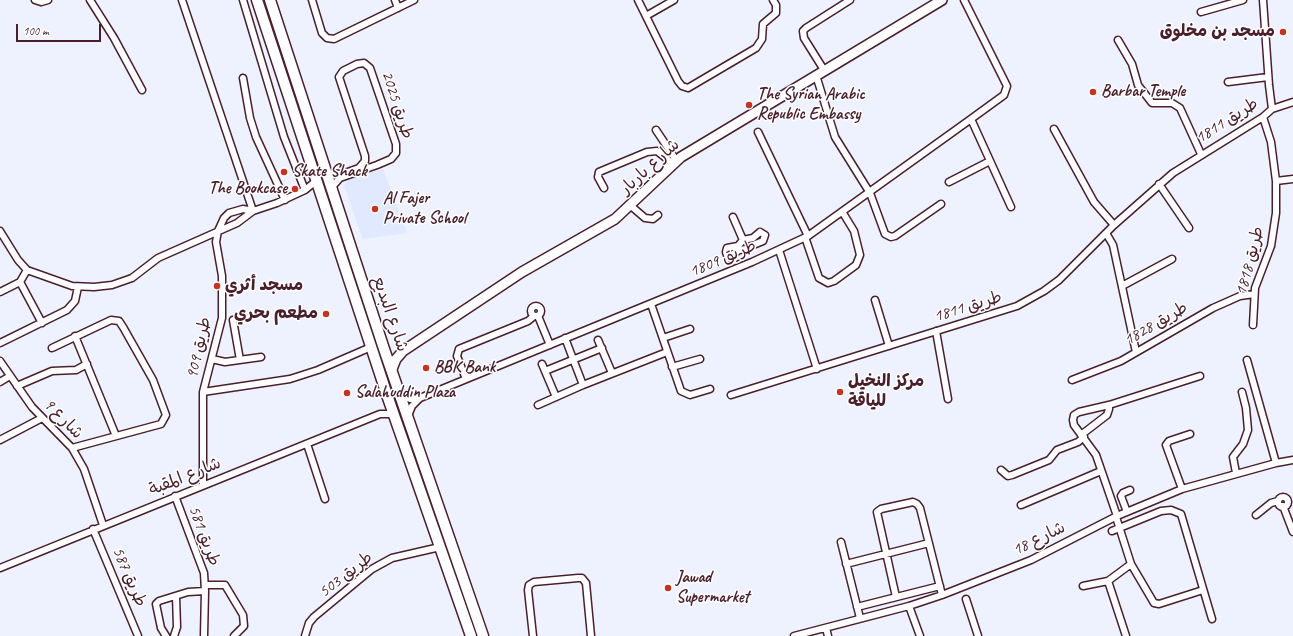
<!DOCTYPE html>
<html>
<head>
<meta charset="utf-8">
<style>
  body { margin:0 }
  #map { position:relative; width:1293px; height:636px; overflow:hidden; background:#edf2fe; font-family:Caveat,sans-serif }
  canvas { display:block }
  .scale { position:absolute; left:16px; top:24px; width:85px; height:18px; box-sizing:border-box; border:2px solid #4a1f2b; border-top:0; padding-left:5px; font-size:12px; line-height:14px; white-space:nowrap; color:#4a1f2b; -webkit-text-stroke:3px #fff; paint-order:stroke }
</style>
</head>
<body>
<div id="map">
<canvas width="1293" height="636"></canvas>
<div class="scale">100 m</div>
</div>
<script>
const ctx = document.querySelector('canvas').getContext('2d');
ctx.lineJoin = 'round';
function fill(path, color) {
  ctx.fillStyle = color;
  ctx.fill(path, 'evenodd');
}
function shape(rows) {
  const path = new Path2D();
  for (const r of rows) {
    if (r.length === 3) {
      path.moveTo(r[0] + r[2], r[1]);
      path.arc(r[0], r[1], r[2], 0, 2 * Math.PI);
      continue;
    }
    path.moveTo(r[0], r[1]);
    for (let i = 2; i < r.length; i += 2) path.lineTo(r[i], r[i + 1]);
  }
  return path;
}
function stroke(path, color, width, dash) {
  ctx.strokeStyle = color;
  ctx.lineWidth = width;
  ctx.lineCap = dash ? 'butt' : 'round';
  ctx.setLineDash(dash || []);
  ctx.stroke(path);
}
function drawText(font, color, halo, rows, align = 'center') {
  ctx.font = font + ' Caveat,"Playpen Sans Arabic",sans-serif';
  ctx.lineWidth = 3;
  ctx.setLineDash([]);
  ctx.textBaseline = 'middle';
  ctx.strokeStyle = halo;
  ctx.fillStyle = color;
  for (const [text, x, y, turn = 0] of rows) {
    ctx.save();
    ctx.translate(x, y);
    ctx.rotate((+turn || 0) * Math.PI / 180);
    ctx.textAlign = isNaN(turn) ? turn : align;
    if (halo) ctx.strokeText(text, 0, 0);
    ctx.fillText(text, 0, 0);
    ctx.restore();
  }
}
fill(shape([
  [383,169,407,233,363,239,344,186,346,181]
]), '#e0e9fd');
const street = shape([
  [35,0,41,2,48,0],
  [90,0,114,38,142,90],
  [243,0,284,137,305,190],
  [312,0,322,33,327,38,334,39,414,0],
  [395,0,398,8],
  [638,0,678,81,682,86,688,88,756,48,762,39,763,24,776,13,776,5,773,0],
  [1263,0,1269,85,1272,109],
  [1201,12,1243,0],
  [646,16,674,0],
  [1118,40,1132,64,1138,85,1152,103,1172,103,1180,108,1201,154],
  [824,70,804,38,803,31,806,28,850,0],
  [816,75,835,137,870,193,885,234,891,237,895,236,941,204],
  [243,78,250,118,256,137,285,200],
  [1228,82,1268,77],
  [971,119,1011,207],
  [1054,129,1094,202,1114,225],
  [656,130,676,160],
  [758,132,808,236],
  [326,173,342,174,359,168,365,161,365,156,339,77,343,71,357,64,364,63,370,68,396,144,396,153,391,159,377,165,340,178,331,188],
  [1276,181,1293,179],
  [949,182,990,161],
  [1159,184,1189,228],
  [604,188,598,177,599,172,647,152,657,151,672,163],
  [631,206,645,218,653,219,658,215],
  [733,217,743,240],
  [0,231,18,260,27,270,72,286,94,287,112,285,132,278,158,258,237,223,253,211,182,0],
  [760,232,765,235,763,241,753,245,747,249,739,250,728,258,726,252,727,248,738,246,743,240,753,238,760,232],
  [1106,233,1113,245,1136,352],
  [805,237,819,278,828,283,834,281,856,265,860,255,854,231,843,213],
  [779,250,817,369],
  [20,282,42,323],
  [1122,286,1172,259],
  [0,292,20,282,27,270],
  [875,300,889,346],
  [651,304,681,391,690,395,710,389],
  [536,311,5],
  [538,316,550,345],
  [233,320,240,360],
  [1253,325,1255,288,1271,246,1276,213,1276,181,1271,142,1263,117],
  [936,331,948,399],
  [75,336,116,436],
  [565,338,583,385],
  [663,338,690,329],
  [598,340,612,373],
  [0,343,67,310,75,301,78,287],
  [52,348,111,320,119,321,123,327,153,380,166,415,161,424,72,448],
  [212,359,225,362,261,357],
  [1247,360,1276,463],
  [0,361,32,407,72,448,84,469,103,525],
  [542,364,556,397],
  [672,367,700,359],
  [545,371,602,348],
  [466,379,457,356,459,349,528,321,534,316],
  [1072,380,1121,361,1213,308,1240,296,1254,294],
  [0,382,10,376],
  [17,386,52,371,76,370,87,364],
  [203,392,290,379,318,370,371,347],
  [731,395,1017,306,1044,291,1059,280,1114,225,1173,173,1263,117,1272,109,1293,102],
  [401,396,410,399,420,398],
  [538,405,583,385,667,352],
  [408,416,412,406,420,398,752,262,808,236,971,119,1004,95,1007,86,964,0],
  [1081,435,1107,415,1109,409,1109,405],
  [0,440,42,418],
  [307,444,325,499],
  [1001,470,1008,476,1012,475,1049,460,1057,450,1078,442,1084,437],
  [1236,473,1233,457,1243,444,1248,430,1246,408,1242,392],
  [203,485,203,392,222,318,222,276,216,242,218,231,224,218,229,213,243,209,253,211,277,203,305,190,316,181],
  [1182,489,1166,445,1169,441,1190,434],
  [175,496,204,573,205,591,204,636],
  [1283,502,5],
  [1021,505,1101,471],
  [1283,506,1293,532],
  [1127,512,1121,496,1123,493,1130,490],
  [1256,515,1271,503,1278,501],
  [1117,516,1096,455,1074,425,1073,420,1074,415,1079,412,1109,405,1200,376],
  [1116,517,1131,564,1154,603,1159,604,1203,590],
  [93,529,138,636],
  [1112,531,1161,511,1171,510,1181,514,1212,619],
  [841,542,860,618],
  [846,564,929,543],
  [0,568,380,414,389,414,395,416],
  [1108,581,1126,636],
  [205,585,225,585,243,615,244,626,234,636],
  [1083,586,1108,581,1131,564],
  [896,597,877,512,881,509,913,502,917,504,920,508,942,595],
  [966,599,978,636],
  [909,606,920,636],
  [857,607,940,586],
  [826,628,828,636],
  [166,636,161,628,156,604,159,601,188,592,205,591],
  [174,636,177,627,176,596],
  [305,636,309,623,314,617,372,569,392,558,440,547],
  [533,636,528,590,529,585,534,582,578,578,582,578,586,583,591,636],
  [794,636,909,606,942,595,1031,560,1117,516,1182,489,1276,463,1293,460]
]);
const secondary = shape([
  [392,369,396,359,403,351,522,272,615,219,681,157,942,0]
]);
const primary = shape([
  [257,0,387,395,471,636],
  [270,0,384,349,483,636]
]);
stroke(street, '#4a1f2b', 9);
stroke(secondary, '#4a1f2b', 12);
stroke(primary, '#4a1f2b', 13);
stroke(street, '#fff', 6);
stroke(secondary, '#fff', 9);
stroke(primary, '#fff', 10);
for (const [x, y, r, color] of [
  [1283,32,4,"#c8321e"],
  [1093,92,4,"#c8321e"],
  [749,105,4,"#c8321e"],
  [284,172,4,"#c8321e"],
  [295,189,4,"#c8321e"],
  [375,209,4,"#c8321e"],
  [217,286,4,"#c8321e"],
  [326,314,4,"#c8321e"],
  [426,368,4,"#c8321e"],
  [840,392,4,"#c8321e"],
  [347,393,4,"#c8321e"],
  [668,588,4,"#c8321e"]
]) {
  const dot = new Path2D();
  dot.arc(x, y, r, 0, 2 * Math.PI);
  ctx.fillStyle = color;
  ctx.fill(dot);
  stroke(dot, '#fff', 1.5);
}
drawText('bold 17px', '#4a1f2b', '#fff', [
  ["مسجد بن مخلوق",1275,32,"right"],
  ["Barbar Temple",1101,92],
  ["The Syrian Arabic",757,95],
  ["Republic Embassy",757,115],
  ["Skate Shack",292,172],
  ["The Bookcase",287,189,"right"],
  ["Al Fajer",383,199],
  ["Private School",383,219],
  ["مسجد أثري",225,286],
  ["مطعم بحري",318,314,"right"],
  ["BBK Bank",434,368],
  ["مركز النخيل",848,382],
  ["للياقة",848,402],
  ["Salahuddin Plaza",355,393],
  ["Jawad",676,578],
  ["Supermarket",676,598]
], 'left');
drawText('17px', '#4a1f2b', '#fff', [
  ["طريق 2025",397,105,72],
  ["طريق 1811",1227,121,-32],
  ["شارع باربار",650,167,-42],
  ["طريق 1809",723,259,-23],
  ["طريق 1818",1250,261,-75],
  ["طريق 1811",968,307,-17],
  ["شارع البديع",390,314,71],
  ["طريق 1828",1156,324,-30],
  ["طريق 909",199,348,-77],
  ["شارع 9",63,419,46],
  ["شارع المقبة",185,477,-22],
  ["طريق 581",204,536,70],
  ["شارع 18",1039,539,-26],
  ["طريق 503",346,575,-38],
  ["طريق 587",129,577,67]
]);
</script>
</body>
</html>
